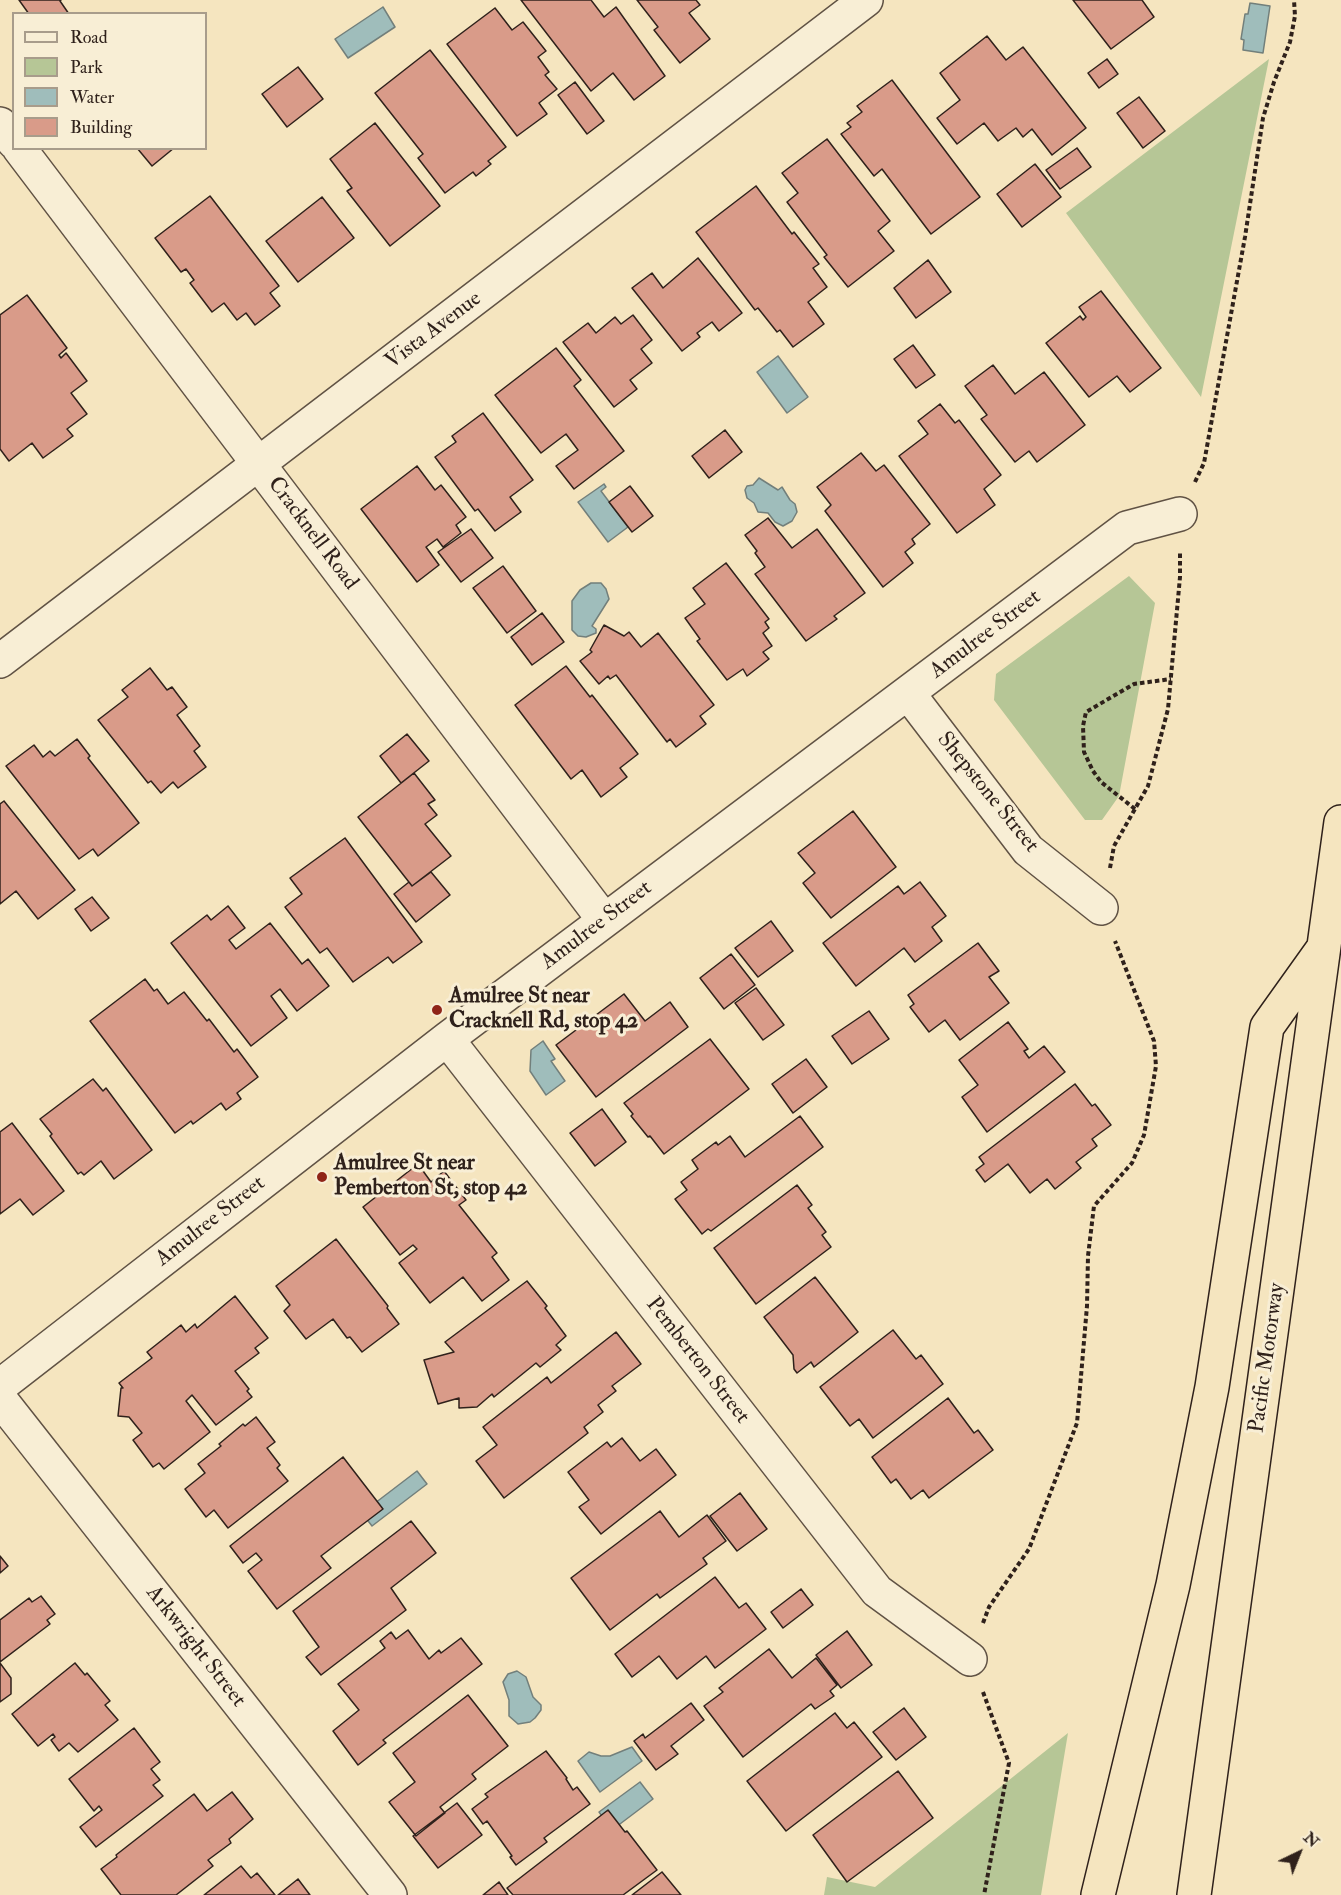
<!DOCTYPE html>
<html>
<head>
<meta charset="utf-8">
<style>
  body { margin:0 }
  #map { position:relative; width:1341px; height:1895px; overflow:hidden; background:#f5e5bf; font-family:"IM FELL Double Pica",serif }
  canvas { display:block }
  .legend { position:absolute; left:12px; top:12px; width:195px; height:138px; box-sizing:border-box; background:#f8eed5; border:2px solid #a89c8b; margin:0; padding:8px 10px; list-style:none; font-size:18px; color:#2f211b }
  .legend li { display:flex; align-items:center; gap:12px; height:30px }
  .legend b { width:30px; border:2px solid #a89c8b }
  .north { position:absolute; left:1269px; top:1823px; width:60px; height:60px; -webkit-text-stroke:4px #f8eed5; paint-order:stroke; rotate:43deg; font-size:16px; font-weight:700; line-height:24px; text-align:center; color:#2f211b }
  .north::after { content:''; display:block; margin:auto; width:21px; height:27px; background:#2f211b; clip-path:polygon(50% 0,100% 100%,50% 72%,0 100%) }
</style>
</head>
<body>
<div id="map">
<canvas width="1341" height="1895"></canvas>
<ul class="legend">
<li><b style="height:8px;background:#f8eed5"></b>Road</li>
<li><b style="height:16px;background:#b6c696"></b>Park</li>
<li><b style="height:16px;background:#9fbdbb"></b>Water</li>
<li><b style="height:16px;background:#d99b89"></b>Building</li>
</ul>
<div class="north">N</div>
</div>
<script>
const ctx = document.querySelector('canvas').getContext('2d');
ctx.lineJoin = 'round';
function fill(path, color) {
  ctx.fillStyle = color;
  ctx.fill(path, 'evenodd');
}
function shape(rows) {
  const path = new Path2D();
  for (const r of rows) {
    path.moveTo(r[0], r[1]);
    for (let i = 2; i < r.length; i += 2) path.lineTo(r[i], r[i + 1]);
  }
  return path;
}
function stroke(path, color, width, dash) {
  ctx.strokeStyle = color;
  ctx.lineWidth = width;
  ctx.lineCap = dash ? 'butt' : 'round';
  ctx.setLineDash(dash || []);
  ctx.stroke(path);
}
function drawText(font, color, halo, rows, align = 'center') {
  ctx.font = font + ' "IM FELL Double Pica",serif';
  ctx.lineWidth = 6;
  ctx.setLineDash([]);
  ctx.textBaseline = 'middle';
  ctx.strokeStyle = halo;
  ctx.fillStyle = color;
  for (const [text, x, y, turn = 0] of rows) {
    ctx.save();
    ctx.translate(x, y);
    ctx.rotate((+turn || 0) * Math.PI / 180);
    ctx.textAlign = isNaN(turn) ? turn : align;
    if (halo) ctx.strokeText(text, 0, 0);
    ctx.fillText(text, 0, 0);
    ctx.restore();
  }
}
fill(shape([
  [1269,59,1201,397,1066,213],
  [1129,576,1155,603,1119,796,1102,820,1085,820,994,700,996,674],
  [1068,1733,1041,1895,824,1895,827,1877,875,1887]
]), '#b6c696');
const water = shape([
  [1250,3,1270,6,1263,53,1243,50,1244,40,1241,39,1245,14,1248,14,1250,3],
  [383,7,395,27,348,58,335,39,383,7],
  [778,356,808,397,787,413,757,372,778,356],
  [759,478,778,490,782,487,790,500,795,504,797,512,792,521,783,526,775,522,768,513,758,512,754,503,747,498,745,490,747,486,753,485,759,478],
  [604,484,606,487,601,491,628,527,608,542,578,502,604,484],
  [591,583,601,583,606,589,609,599,592,626,596,629,596,633,586,637,578,636,572,630,572,601,580,590,591,583],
  [543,1041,555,1059,551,1061,565,1081,546,1095,530,1071,531,1050,543,1041],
  [417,1471,427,1484,372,1526,362,1513,417,1471],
  [517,1671,526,1677,533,1697,541,1705,541,1710,535,1718,530,1722,518,1724,509,1716,509,1700,503,1682,508,1674,517,1671],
  [632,1747,642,1761,600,1792,578,1761,589,1752,601,1756,610,1756,632,1747],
  [640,1782,653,1799,612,1830,599,1812,640,1782]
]);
fill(water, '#9fbdbb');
stroke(water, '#727f7b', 1.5);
const building = shape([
  [19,0,61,0,60,1,69,14,29,14,19,0],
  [521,0,591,0,604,17,616,7,665,76,634,100,613,73,591,91,521,0],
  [637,0,696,0,700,5,689,13,710,39,680,63,654,30,658,27,637,0],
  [1073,0,1142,0,1154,17,1111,49,1073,0],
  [495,8,512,30,523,22,546,51,538,57,549,72,545,75,557,89,539,103,547,114,517,136,447,44,495,8],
  [987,36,1006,60,1023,47,1086,128,1052,155,1032,129,1023,137,1016,128,998,141,984,123,957,144,937,118,960,100,940,73,987,36],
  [430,50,506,147,488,161,491,164,476,176,473,172,445,193,418,158,423,154,375,93,430,50],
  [1107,59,1118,74,1099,88,1088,73,1107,59],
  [298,67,323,99,287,127,262,94,298,67],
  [892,80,980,197,931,234,882,169,874,176,841,134,851,127,847,123,862,112,857,106,892,80],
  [575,82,604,121,587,134,558,95,575,82],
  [1139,97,1165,131,1143,148,1117,113,1139,97],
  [375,123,440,206,390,246,347,191,352,188,330,159,375,123],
  [827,139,890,221,878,231,894,251,848,287,824,257,827,255,787,202,798,193,782,173,827,139],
  [137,148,174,148,152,166,137,148],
  [1077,148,1091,167,1060,189,1046,170,1077,148],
  [1035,164,1061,197,1022,227,997,194,1035,164],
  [756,186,792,234,794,232,819,264,813,268,827,287,808,302,824,324,793,347,780,330,777,332,758,308,755,310,696,232,756,186],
  [210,196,279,286,270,293,280,306,255,325,246,313,237,320,224,303,212,312,190,283,194,280,186,269,181,272,155,238,210,196],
  [322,197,354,238,298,282,266,241,322,197],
  [698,258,742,313,719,331,712,322,697,333,700,337,682,351,632,288,652,273,663,288,698,258],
  [928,260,951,292,916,318,894,288,928,260],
  [1101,291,1161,368,1130,392,1117,376,1089,397,1046,343,1080,316,1083,320,1086,317,1079,307,1101,291],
  [27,295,67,348,59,355,61,358,66,353,87,381,71,393,87,414,67,429,73,436,43,458,32,443,9,461,0,449,0,315,27,295],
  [633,315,652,340,641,349,652,363,630,380,637,389,614,407,563,342,588,323,596,333,615,317,621,324,633,315],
  [913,345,935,375,916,388,894,359,913,345],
  [556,348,581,380,574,386,624,451,574,489,556,466,578,450,566,434,541,453,495,395,556,348],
  [993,365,1015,394,1044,372,1085,425,1037,462,1029,451,1015,462,981,419,987,415,965,386,993,365],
  [940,404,955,423,959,420,1001,475,984,489,995,505,957,533,899,456,928,434,918,421,940,404],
  [483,413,533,480,510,497,521,512,495,531,478,509,475,511,435,457,456,442,452,436,483,413],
  [725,430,742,452,709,478,692,456,725,430],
  [861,453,876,471,884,465,930,524,912,539,915,544,905,552,913,563,883,587,825,511,831,505,817,487,861,453],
  [417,466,435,490,441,485,466,517,456,525,461,533,443,547,437,539,426,547,439,565,417,582,361,509,417,466],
  [630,486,653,516,632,532,609,502,630,486],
  [768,518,792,548,817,529,865,593,834,616,837,619,806,641,755,574,765,567,755,553,757,551,745,535,768,518],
  [471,529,493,558,461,582,438,552,471,529],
  [726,563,769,619,765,622,769,628,763,633,772,646,763,652,769,659,747,676,743,669,727,680,697,641,700,639,685,618,705,604,693,588,726,563],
  [503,566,536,611,507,633,473,588,503,566],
  [542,613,564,642,532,665,511,637,542,613],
  [604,625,624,636,629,632,641,647,658,633,714,705,700,716,706,724,676,747,670,739,667,742,616,675,610,679,608,676,599,684,580,661,592,652,590,650,604,625],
  [566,666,590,697,592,695,638,754,620,768,627,777,601,797,582,770,571,779,515,705,566,666],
  [150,668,167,690,172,687,187,707,177,715,200,746,194,751,206,767,178,788,173,782,161,793,151,781,148,783,98,720,128,697,122,690,150,668],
  [407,734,429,761,401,783,380,756,407,734],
  [77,739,90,756,88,758,139,823,98,856,93,849,79,859,6,766,34,745,43,757,50,751,55,756,77,739],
  [414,773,435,800,428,804,437,815,425,824,451,856,412,886,358,817,414,773],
  [4,801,75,890,38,919,16,891,0,904,0,804,4,801],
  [853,811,896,867,831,918,803,883,815,873,798,853,853,811],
  [345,838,422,942,393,963,388,957,353,982,327,948,320,953,285,907,302,894,290,878,345,838],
  [431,872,450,895,416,922,394,894,409,882,412,886,431,872],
  [920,882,946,916,932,927,942,941,915,962,904,948,856,986,823,943,898,886,904,894,920,882],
  [92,897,109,918,91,931,75,909,92,897],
  [228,906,245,928,229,940,236,949,270,923,302,964,308,959,329,986,297,1011,280,989,271,996,287,1018,251,1046,171,943,207,915,211,920,228,906],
  [771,921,793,951,758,977,735,948,771,921],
  [978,943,999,971,989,977,1009,1003,960,1040,945,1020,929,1032,910,1007,914,1004,908,995,978,943],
  [731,954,755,985,724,1009,700,978,731,954],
  [145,979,154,991,157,989,168,1004,184,992,207,1021,209,1019,234,1052,237,1049,258,1077,237,1093,241,1099,226,1110,221,1103,193,1124,191,1121,175,1133,90,1021,145,979],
  [756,988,784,1025,763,1040,735,1003,756,988],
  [624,994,645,1021,670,1002,688,1027,596,1097,556,1045,624,994],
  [869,1011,889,1039,852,1064,832,1036,869,1011],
  [1008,1022,1028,1049,1024,1051,1029,1058,1044,1046,1065,1072,987,1132,962,1097,978,1085,959,1060,1008,1022],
  [710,1039,749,1089,664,1154,650,1136,648,1137,631,1116,633,1114,624,1103,710,1039],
  [806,1059,827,1087,793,1113,772,1084,806,1059],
  [93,1079,103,1091,106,1088,152,1150,114,1179,101,1161,84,1175,81,1172,78,1174,50,1136,52,1134,40,1119,93,1079],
  [1075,1084,1092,1106,1095,1104,1111,1125,1092,1139,1097,1146,1076,1162,1081,1168,1055,1189,1047,1179,1030,1193,1008,1164,985,1182,976,1170,984,1164,979,1157,1075,1084],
  [602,1109,626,1142,595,1166,570,1133,602,1109],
  [800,1116,823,1147,711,1231,708,1229,702,1234,675,1199,687,1190,681,1182,698,1169,692,1160,716,1142,718,1145,730,1136,745,1157,800,1116],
  [12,1123,64,1191,33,1215,20,1199,0,1214,0,1132,12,1123],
  [418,1164,431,1182,444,1171,466,1200,459,1205,497,1253,492,1257,509,1280,482,1301,463,1277,430,1303,399,1263,417,1249,413,1245,400,1255,363,1207,418,1164],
  [797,1185,812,1205,808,1208,826,1232,822,1235,831,1247,756,1304,714,1248,797,1185],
  [336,1239,388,1306,387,1308,399,1324,362,1352,350,1337,347,1338,333,1319,306,1339,284,1311,290,1305,276,1286,336,1239],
  [815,1277,858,1332,814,1367,811,1362,797,1373,794,1369,793,1355,764,1317,815,1277],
  [527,1281,547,1306,545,1308,566,1336,556,1345,561,1350,540,1367,536,1363,494,1397,492,1394,477,1407,459,1408,459,1398,438,1404,424,1360,454,1352,445,1342,527,1281],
  [235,1296,268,1338,255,1348,259,1353,235,1371,249,1389,247,1391,252,1397,216,1425,192,1395,186,1401,210,1432,164,1469,159,1463,153,1467,133,1440,142,1433,129,1417,118,1416,121,1388,123,1388,119,1383,152,1358,147,1352,181,1325,186,1332,195,1324,197,1328,235,1296],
  [893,1330,916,1359,921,1355,943,1384,873,1438,859,1419,850,1426,820,1387,893,1330],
  [616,1332,641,1364,612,1386,616,1391,598,1405,603,1412,584,1427,588,1433,504,1498,476,1461,497,1445,483,1427,547,1377,551,1383,616,1332],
  [948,1398,974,1433,978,1430,993,1450,929,1498,923,1490,911,1499,896,1479,891,1483,872,1457,948,1398],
  [256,1417,275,1442,267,1448,280,1465,277,1468,288,1481,228,1528,214,1510,206,1517,185,1489,205,1473,198,1464,221,1446,219,1444,243,1424,245,1426,256,1417],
  [622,1438,640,1461,656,1449,676,1475,601,1534,579,1507,589,1500,568,1472,607,1442,611,1447,622,1438],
  [343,1457,383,1509,321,1556,331,1568,277,1609,248,1571,262,1560,256,1553,243,1563,230,1546,343,1457],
  [740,1493,767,1529,737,1551,710,1516,740,1493],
  [660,1511,679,1537,707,1515,726,1541,703,1558,707,1564,660,1598,657,1594,610,1630,571,1578,660,1511],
  [411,1521,436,1553,391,1588,406,1610,321,1675,306,1657,319,1647,293,1611,411,1521],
  [0,1556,8,1566,0,1573,0,1556],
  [715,1577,739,1608,746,1603,766,1629,715,1668,706,1656,677,1679,659,1656,632,1677,615,1654,715,1577],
  [801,1589,813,1605,783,1628,771,1612,801,1589],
  [41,1596,55,1614,47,1620,50,1624,0,1662,0,1620,29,1598,32,1602,41,1596],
  [408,1630,429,1659,439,1650,441,1653,461,1638,482,1664,383,1740,386,1743,358,1765,333,1731,359,1710,338,1684,385,1648,380,1641,391,1632,396,1639,408,1630],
  [847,1631,872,1665,841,1688,816,1655,847,1631],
  [769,1649,792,1678,816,1658,837,1685,830,1691,834,1696,815,1709,811,1704,743,1757,704,1706,723,1692,719,1688,769,1649],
  [0,1663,11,1678,11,1694,0,1702,0,1663],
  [75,1663,85,1675,87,1673,110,1701,105,1705,118,1720,78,1752,69,1743,59,1751,51,1740,55,1737,53,1734,38,1746,12,1714,75,1663],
  [468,1695,508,1746,472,1774,476,1779,440,1807,445,1813,416,1836,389,1802,415,1782,393,1753,468,1695],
  [691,1703,704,1720,671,1746,678,1754,656,1770,634,1741,643,1734,645,1738,691,1703],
  [904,1708,926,1737,896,1760,873,1732,904,1708],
  [835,1713,847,1728,854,1722,882,1757,786,1831,747,1781,835,1713],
  [134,1728,160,1762,151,1769,160,1780,153,1785,163,1796,96,1847,80,1827,102,1810,99,1806,94,1811,69,1779,134,1728],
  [546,1751,567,1778,566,1779,573,1790,577,1787,590,1804,544,1838,547,1842,516,1865,510,1857,512,1856,487,1821,483,1824,472,1809,488,1797,485,1794,546,1751],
  [898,1771,933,1818,847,1882,813,1835,898,1771],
  [232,1792,253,1819,229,1839,231,1843,208,1860,213,1866,176,1895,121,1895,101,1869,117,1857,116,1855,194,1794,207,1811,232,1792],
  [457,1803,482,1835,438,1868,413,1836,457,1803],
  [608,1810,625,1832,627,1831,657,1870,623,1895,513,1895,507,1888,608,1810],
  [241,1866,251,1878,257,1873,275,1895,204,1895,241,1866],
  [662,1872,681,1895,632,1895,662,1872],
  [298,1879,310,1895,278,1895,298,1879],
  [499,1882,508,1895,483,1895,499,1882]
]);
fill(building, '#d99b89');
stroke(building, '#2f211b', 1.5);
const minor = shape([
  [0,124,14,142],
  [19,148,604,920],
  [0,661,866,0],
  [908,693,1028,850,1101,908],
  [447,1039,877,1591,970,1659],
  [0,1386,447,1039,1127,528,1180,514],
  [0,1399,390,1895]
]);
const motorway = shape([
  [1098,1895,1173,1585,1212,1387,1267,1027,1322,950],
  [1194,1895,1341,822]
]);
stroke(minor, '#605244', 36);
stroke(motorway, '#2f211b', 36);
stroke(shape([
  [1195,482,1204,463,1245,237,1263,118,1274,82,1290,42,1295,16,1294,0],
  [1135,809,1101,782,1093,771,1084,752,1083,726,1086,712,1134,684,1171,679],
  [1110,868,1114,846,1148,786,1168,709,1180,577,1180,552],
  [983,1623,989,1607,1029,1549,1077,1423,1087,1306,1088,1256,1094,1206,1132,1163,1144,1135,1156,1066,1154,1041,1115,941],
  [983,1692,1009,1763,984,1895]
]), '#2f211b', 4, [4.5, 3]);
stroke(minor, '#f8eed5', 33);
stroke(motorway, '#f5e5bf', 33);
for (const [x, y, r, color] of [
  [437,1010,6,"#8f2418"],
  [322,1177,6,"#8f2418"]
]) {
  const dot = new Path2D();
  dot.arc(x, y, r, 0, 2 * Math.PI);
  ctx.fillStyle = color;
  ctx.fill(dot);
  stroke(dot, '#f8eed5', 2);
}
drawText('22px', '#2f211b', '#f8eed5', [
  ["Vista Avenue",434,331,-37],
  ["Cracknell Road",312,534,53],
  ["Amulree Street",986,635,-37],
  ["Shepstone Street",987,793,51],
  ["Amulree Street",597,926,-37],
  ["Amulree Street",211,1222,-38],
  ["Pacific Motorway",1268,1358,-82],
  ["Pemberton Street",697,1361,52],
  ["Arkwright Street",195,1647,52]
]);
drawText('bold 22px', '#2f211b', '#f8eed5', [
  ["Amulree St near",449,997],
  ["Cracknell Rd, stop 42",449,1022],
  ["Amulree St near",334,1164],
  ["Pemberton St, stop 42",334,1189]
], 'left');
</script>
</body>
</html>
